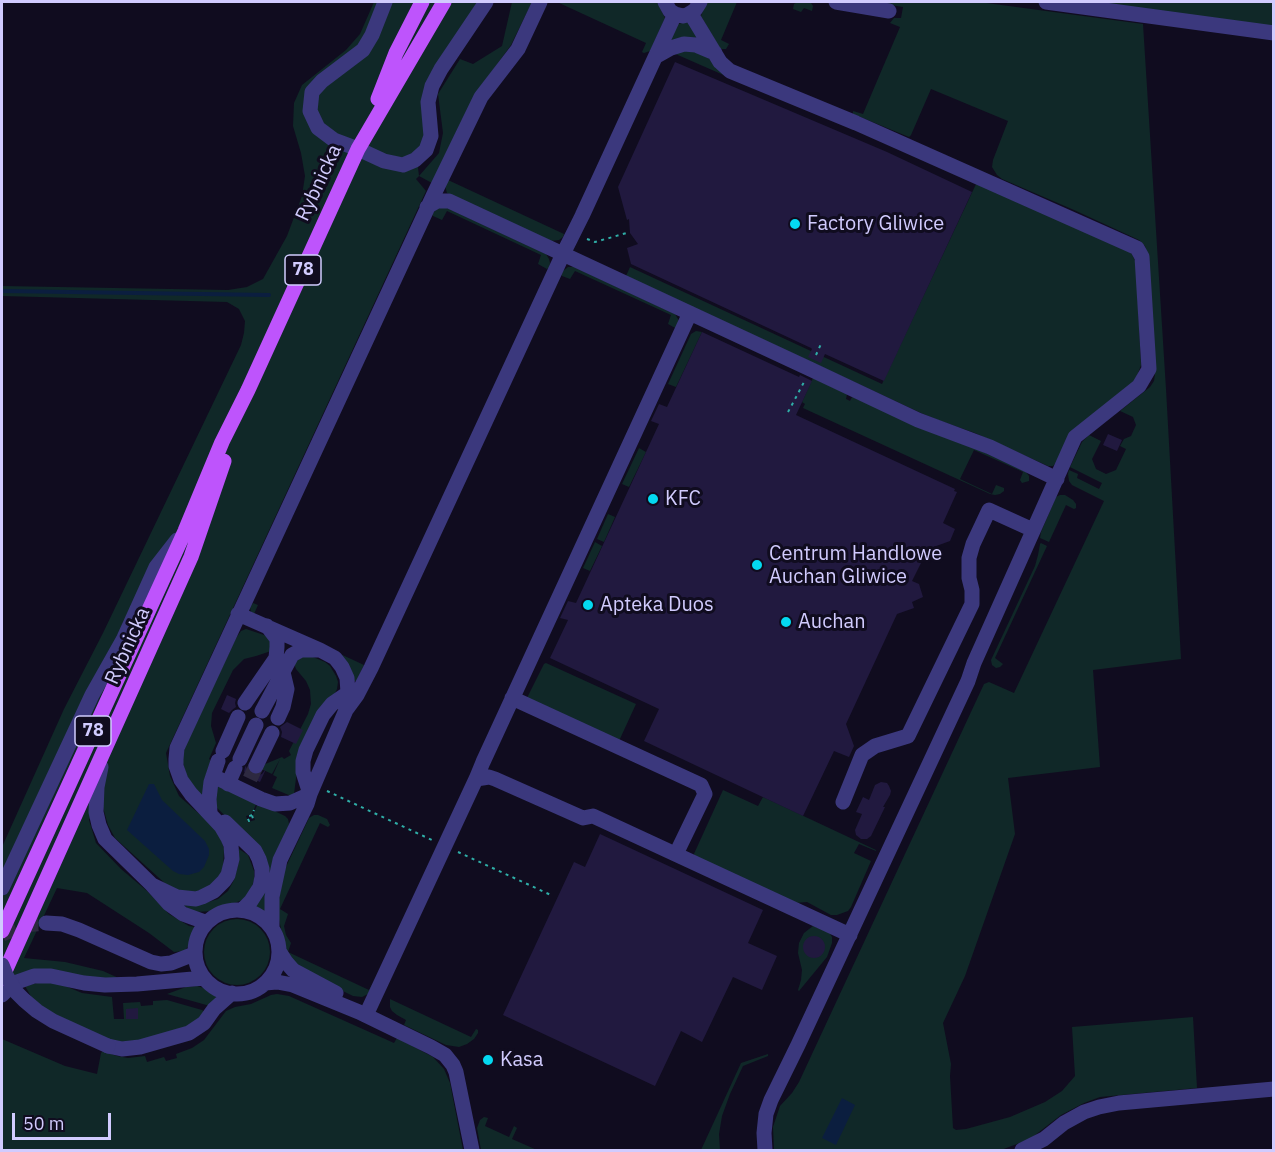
<!DOCTYPE html>
<html>
<head>
<meta charset="utf-8">
<style>
  body { margin:0 }
  #map { position:relative; width:1275px; height:1152px; overflow:hidden; background:#100c1f; font-family:"IBM Plex Sans",sans-serif }
  canvas { display:block }
  .frame { position:absolute; inset:0; border:3px solid #d1cbfe; pointer-events:none }
  .scale { position:absolute; left:12px; top:1113px; width:99px; height:27px; box-sizing:border-box; border:3px solid #d1cbfe; border-top:0; padding-left:8px; font-size:18px; line-height:21px; white-space:nowrap; color:#d1cbfe; -webkit-text-stroke:4px #100c1f; paint-order:stroke }
</style>
</head>
<body>
<div id="map">
<canvas width="1275" height="1152"></canvas>
<div class="frame"></div>
<div class="scale">50 m</div>
</div>
<script>
const ctx = document.querySelector('canvas').getContext('2d');
ctx.lineJoin = 'round';
function fill(path, color) {
  ctx.fillStyle = color;
  ctx.fill(path, 'evenodd');
}
function shape(rows) {
  const path = new Path2D();
  for (const r of rows) {
    if (r.length === 3) {
      path.moveTo(r[0] + r[2], r[1]);
      path.arc(r[0], r[1], r[2], 0, 2 * Math.PI);
      continue;
    }
    path.moveTo(r[0], r[1]);
    for (let i = 2; i < r.length; i += 2) path.lineTo(r[i], r[i + 1]);
  }
  return path;
}
function stroke(path, color, width, dash) {
  ctx.strokeStyle = color;
  ctx.lineWidth = width;
  ctx.lineCap = dash ? 'butt' : 'round';
  ctx.setLineDash(dash || []);
  ctx.stroke(path);
}
function drawText(font, color, halo, rows, align = 'center') {
  ctx.font = font + ' "IBM Plex Sans",sans-serif';
  ctx.lineWidth = 6;
  ctx.setLineDash([]);
  ctx.textBaseline = 'middle';
  ctx.strokeStyle = halo;
  ctx.fillStyle = color;
  for (const [text, x, y, turn = 0] of rows) {
    ctx.save();
    ctx.translate(x, y);
    ctx.rotate((+turn || 0) * Math.PI / 180);
    ctx.textAlign = isNaN(turn) ? turn : align;
    if (halo) ctx.strokeText(text, 0, 0);
    ctx.fillText(text, 0, 0);
    ctx.restore();
  }
}
fill(shape([
  [374,2,483,2,439,65,426,134,421,147,416,151,419,176,439,153,443,133,438,94,460,59,473,64,502,46,512,2,532,2,511,45,475,95,432,183,419,176,416,179,426,191,166,753,170,776,179,796,214,827,221,838,224,849,223,872,212,886,199,892,182,893,169,887,115,838,108,825,100,797,89,820,96,843,121,869,147,891,169,914,189,926,195,927,190,943,185,951,174,952,149,933,87,893,57,888,24,958,65,962,103,971,123,980,14,978,2,1005,2,847,64,709,103,633,241,345,244,333,245,321,239,309,227,302,2,296,2,286,228,290,247,287,263,279,287,236,302,196,305,176,301,153,293,126,294,103,302,85,346,50,360,34],
  [557,2,657,2,665,18,650,51,644,53,642,52,646,43],
  [706,2,737,2,721,40,729,44,726,49,721,49,719,47,701,16],
  [798,2,811,3,813,6,812,11,804,8,801,12,793,9,794,4],
  [873,2,979,2,1143,24,1166,389,1181,659,1093,670,1100,767,1008,778,1015,834,965,976,943,1023,951,1064,950,1076,953,1128,956,1130,966,1129,1010,1117,1045,1102,1062,1091,1075,1076,1072,1027,1193,1017,1197,1088,1100,1097,1084,1103,1061,1115,1030,1139,1001,1150,774,1150,773,1127,780,1106,792,1093,799,1082,984,684,989,682,1014,693,1104,501,1072,485,1069,481,1068,474,1069,470,1078,474,1077,478,1099,489,1102,483,1070,467,1082,442,1089,435,1101,441,1092,459,1096,469,1106,474,1116,470,1126,449,1120,446,1124,439,1131,436,1136,425,1133,417,1120,411,1150,387,1154,381,1155,374,1147,253,1145,246,1139,240,1074,210,1002,179,997,175,992,167,993,160,1008,121,931,89,911,135,909,137,853,114,853,111,863,114,900,27,890,23,894,18,901,18,903,7],
  [1073,2,1273,2,1273,33],
  [687,22,689,24,699,39,669,42,678,24],
  [678,49,701,51,728,77,671,52],
  [448,180,564,234,563,237,559,240,551,241,447,193,445,186],
  [977,182,1125,248,1132,254,1136,263,1141,365,1137,376,1134,381,1053,466,1048,466,975,433,938,420,921,413,626,276,630,267,882,384],
  [438,208,447,208,546,254,549,259,550,263,549,268,547,269,538,264,541,255,447,211,442,220,433,216,432,214],
  [568,267,574,267,675,314,678,319,679,324,677,329,668,324,671,315,575,271,570,279,562,276,561,274,563,271],
  [696,331,702,332,676,387,668,384,691,334],
  [813,378,847,394,846,399,850,401,852,397,975,448,1026,472,1029,476,1029,481,1022,483,1020,480,1023,472,974,450,960,479,992,494,996,485,1004,488,1004,491,1000,494,995,495,990,494,803,408,805,404,802,402],
  [639,448,646,452,629,487,622,484],
  [1060,495,1065,495,1073,500,1076,504,1076,508,1074,509,1066,505,1049,542,1040,538,1041,532,1056,497],
  [608,514,615,517,604,542,597,539],
  [595,542,602,546,590,571,583,568],
  [1041,543,1047,546,995,658,1003,664,1000,667,996,668,992,665,991,660,1035,566,1038,555,1040,544],
  [253,603,258,605,254,614,364,665,356,681,354,681,352,674,251,612,250,607],
  [246,629,270,637,271,651,256,656,244,659,233,670,212,713,211,726,216,743,209,759,213,763,204,799,192,785,186,774,183,763,183,754,186,744,236,638,241,631],
  [306,654,325,662,330,666,336,676,338,682,337,689,334,695,299,755,294,794,291,796,272,788,277,777,273,775,280,759,272,774,259,768,263,765,282,757,284,759,291,755,289,751,308,714,311,704,310,690,306,681,296,669,294,663],
  [546,663,636,704,619,741,527,698,544,664],
  [218,785,257,802,252,814,246,816,248,822,255,820,253,815,258,803,285,816,288,819,289,824,265,912,255,906,260,899,252,842,214,805],
  [723,790,758,806,763,797,876,850,876,851,859,844,854,853,871,861,851,907,848,911,837,915,831,915,807,902,795,903,693,856],
  [314,815,318,815,327,819,330,825,328,827,320,823,280,909,288,914,284,926,286,935,291,943,288,952,369,990,374,981,368,994,362,997,353,996,300,970,286,952,277,910,284,871,309,818],
  [239,849,248,855,254,871,254,880,251,890,245,899,214,911,194,912,183,905,202,904,218,899,228,891,234,880,238,865],
  [237,952,33],
  [813,926,829,932,832,937,832,943,827,957,799,991,798,990,801,980,802,970,798,953,799,943,804,933],
  [45,981,58,983,82,993,112,997,114,1019,124,1019,123,1003,140,1002,141,1006,153,1005,153,1001,167,1000,202,1010,206,1013,184,1029,139,1042,114,1042,54,1015,33,1000,25,986],
  [197,986,207,989,218,995,218,997,210,1006,167,994,186,987],
  [277,994,289,996,394,1043,397,1038,433,1057,444,1069,450,1083,463,1150,2,1150,2,1039,65,1066,97,1074,101,1053,103,1051,117,1056,128,1058,145,1056,147,1062,164,1057,166,1061,177,1058,176,1054,192,1048,204,1040,226,1011,235,1007,251,1004,271,995],
  [390,999,471,1037,476,1029,478,1030,478,1033,474,1039,467,1044,459,1047,446,1045,404,1025,406,1020,397,1015,392,1011,390,1007],
  [768,1054,768,1056,743,1066,730,1094,722,1116,719,1134,720,1150,701,1150,741,1063],
  [484,1117,488,1118,485,1126,509,1137,514,1126,517,1128,512,1139,537,1150,481,1150,477,1128,480,1120]
]), '#102828');
fill(shape([
  [149,784,154,784,162,800,205,841,209,849,209,855,204,867,199,872,188,875,179,874,173,871,127,830],
  [842,1098,855,1105,836,1145,822,1138]
]), '#0b1e3f');
stroke(shape([
  [2,291,269,295]
]), '#0b1e3f', 4);
fill(shape([
  [675,62,887,152,972,192,884,381,825,354,821,363,808,357,812,349,811,348,631,264,627,248,638,244,630,233,629,219,627,220,618,187],
  [702,332,799,377,800,375,812,381,796,415,955,489,954,491,957,492,943,523,955,529,950,541,928,549,912,581,919,584,923,597,912,602,914,608,897,614,846,724,854,746,849,757,834,751,803,816,644,741,659,709,550,658,568,620,560,618,568,601,576,603,659,424,651,421,659,404,667,407],
  [1108,434,1122,440,1117,451,1103,445],
  [227,695,236,699,235,703,236,707,232,710,229,713,221,709],
  [287,722,303,730,296,744,281,737,282,732,280,727],
  [246,766,248,772,256,776,262,774,266,769,260,782,247,776,248,774,244,772,245,767],
  [881,782,887,783,889,786,891,791,890,795,883,807,885,807,871,836,867,839,861,839,856,835,855,830,862,814,856,812,863,797,869,800,875,785],
  [600,834,763,910,748,943,777,956,762,990,733,977,702,1042,681,1031,655,1086,503,1015,574,862,585,867],
  [814,947,11],
  [138,1008,138,1019,126,1019,126,1009]
]), '#21193f');
stroke(shape([
  [250,779,256,766],
  [2,934,23,925,46,923]
]), '#2d2940', 15, [15, 8]);
stroke(shape([
  [587,239,595,242,630,232],
  [816,355,821,344],
  [788,412,794,401,804,382],
  [327,791,434,841],
  [252,815,247,817,249,821,253,819,252,815,254,810],
  [458,852,553,896]
]), '#2faea7', 2, [3, 4.5]);
stroke(shape([
  [385,2,372,35,363,50,322,81,312,92,310,111,318,128,334,140,358,149,384,161,403,165,415,160,426,150,431,136,428,102,432,86,441,69,486,2],
  [665,2,670,11,675,14,683,16,687,15,695,10,700,2],
  [836,2,889,11],
  [1046,2,1274,33],
  [691,14,720,62,730,71,856,123,1137,248,1142,257,1149,369,1139,386,1075,437,974,663,968,681,798,1045,771,1100,766,1114,764,1133,765,1150],
  [655,57,671,48,684,44,696,45,715,53],
  [427,207,437,201,449,201,810,369,918,420,990,447,1057,479],
  [238,614,320,650,335,658,342,667,347,678,348,693,346,710],
  [512,698,701,785,705,794,676,854],
  [245,703,276,658,277,647,277,639,267,626],
  [262,711,292,655,301,650,317,650],
  [278,718,283,707,287,689,282,668],
  [223,751,238,717],
  [240,759,256,725],
  [256,766,272,733],
  [101,767,97,787,96,812,99,825,105,839,152,885,169,904,183,914,205,922],
  [213,776,261,799,275,804,290,803,310,794],
  [476,779,489,777,495,779,583,818,593,816,850,935],
  [228,784,235,768],
  [310,794,303,772,303,761,306,750,323,715,332,704,348,693],
  [843,802,862,755,875,746,908,736,972,604,972,590,969,578,969,558,973,544,989,510,1033,530],
  [210,812,209,799,211,782,218,761],
  [225,822,255,851,259,859,262,869,262,877,260,887,251,901,242,910],
  [152,885,177,897,196,899,202,897,214,891,224,881,228,875,232,859,231,845,228,838,221,826,191,794,181,780,176,766,176,759,177,748,434,194,481,97,518,49,540,2],
  [2,888,92,695,123,640,156,567,177,540],
  [237,952,42],
  [46,923,62,924,79,930,151,962,161,964,171,963,194,954],
  [272,928,272,897,280,860,307,804,310,794,346,710,357,695,371,668,563,254,582,216,675,14],
  [279,951,286,962,293,970,336,993],
  [265,983,277,982,293,985,359,1012,431,1047,445,1055,453,1065,456,1072,472,1150],
  [2,995,12,985,17,982,34,976,51,976,84,983,105,985,137,984,204,978],
  [366,1015,476,779,483,762,690,313],
  [108,1046,122,1049,140,1047,189,1033,204,1023,214,1009,232,993],
  [1022,1150,1044,1139,1064,1123,1084,1112,1099,1107,1119,1103,1274,1089]
]), '#3b387d', 15);
stroke(shape([
  [378,99,396,53,422,2],
  [2,931,185,531,222,442,248,390,358,149,444,2],
  [2,978,191,557,224,461]
]), '#be54fc', 15);
stroke(shape([
  [2,965,6,975,16,992,24,1000,37,1011,53,1021,108,1046]
]), '#3b387d', 15);
for (const [x, y, r, color] of [
  [795,224,6,"#04d9f1"],
  [653,499,6,"#04d9f1"],
  [757,565,6,"#04d9f1"],
  [588,605,6,"#04d9f1"],
  [786,622,6,"#04d9f1"],
  [488,1060,6,"#04d9f1"]
]) {
  const dot = new Path2D();
  dot.arc(x, y, r, 0, 2 * Math.PI);
  ctx.fillStyle = color;
  ctx.fill(dot);
  stroke(dot, '#100c1f', 2);
}
for (const [x, y, w] of [
  [303,270,36],
  [93,731,36]
]) {
  const box = new Path2D();
  box.roundRect(x - w / 2, y - 15, w, 30, 4.5);
  ctx.fillStyle = '#100c1f';
  ctx.fill(box);
  stroke(box, '#d1cbfe', 1.5);
}
drawText('bold 18px', '#d1cbfe', null, [
  ["78",303,270],
  ["78",93,731]
]);
drawText('20px', '#d1cbfe', '#100c1f', [
  ["Rybnicka",319,183,-65],
  ["Rybnicka",128,646,-66]
]);
drawText('20px', '#d1cbfe', '#100c1f', [
  ["Factory Gliwice",807,224],
  ["KFC",665,499],
  ["Centrum Handlowe",769,554],
  ["Auchan Gliwice",769,577],
  ["Apteka Duos",600,605],
  ["Auchan",798,622],
  ["Kasa",500,1060]
], 'left');
</script>
</body>
</html>
